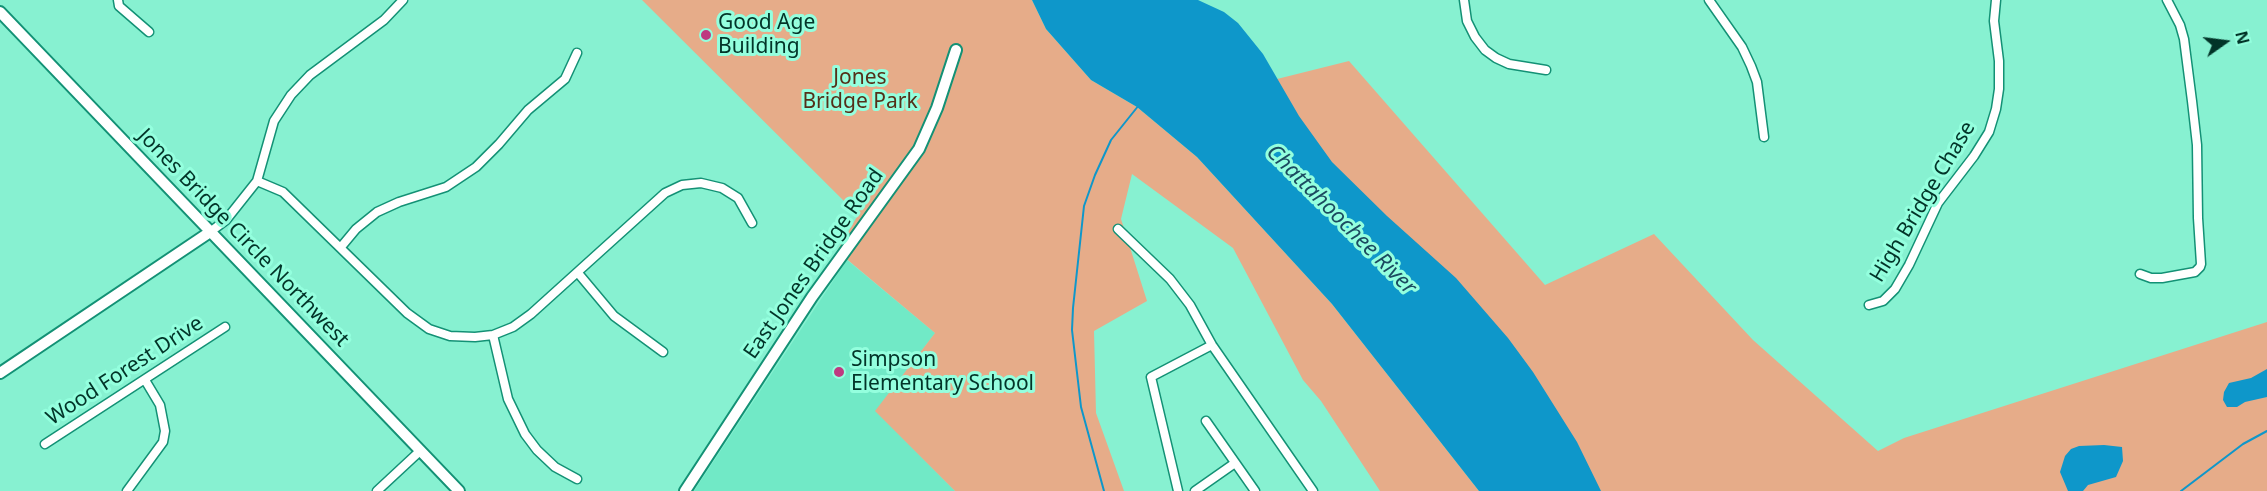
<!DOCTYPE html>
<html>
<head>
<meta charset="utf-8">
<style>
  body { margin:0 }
  #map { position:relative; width:2267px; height:491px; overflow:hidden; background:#87f1d1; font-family:"Noto Sans",sans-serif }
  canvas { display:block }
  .north { position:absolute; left:2195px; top:12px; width:60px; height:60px; -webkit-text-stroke:4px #94ffde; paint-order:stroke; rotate:76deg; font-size:16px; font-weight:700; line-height:24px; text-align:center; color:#023428 }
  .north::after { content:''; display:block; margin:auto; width:21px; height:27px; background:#023428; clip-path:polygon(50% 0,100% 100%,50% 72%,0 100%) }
</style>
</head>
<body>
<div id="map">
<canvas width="2267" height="491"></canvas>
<div class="north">N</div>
</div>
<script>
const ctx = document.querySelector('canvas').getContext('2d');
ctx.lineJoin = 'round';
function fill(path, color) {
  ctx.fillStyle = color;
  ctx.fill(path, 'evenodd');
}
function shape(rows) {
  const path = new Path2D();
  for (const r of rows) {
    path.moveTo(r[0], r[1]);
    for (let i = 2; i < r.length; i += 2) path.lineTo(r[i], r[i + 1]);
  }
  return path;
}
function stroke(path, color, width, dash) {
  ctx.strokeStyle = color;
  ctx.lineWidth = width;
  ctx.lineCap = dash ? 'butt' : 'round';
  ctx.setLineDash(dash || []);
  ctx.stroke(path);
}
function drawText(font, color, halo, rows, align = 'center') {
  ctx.font = font + ' "Noto Sans",sans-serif';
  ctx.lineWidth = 6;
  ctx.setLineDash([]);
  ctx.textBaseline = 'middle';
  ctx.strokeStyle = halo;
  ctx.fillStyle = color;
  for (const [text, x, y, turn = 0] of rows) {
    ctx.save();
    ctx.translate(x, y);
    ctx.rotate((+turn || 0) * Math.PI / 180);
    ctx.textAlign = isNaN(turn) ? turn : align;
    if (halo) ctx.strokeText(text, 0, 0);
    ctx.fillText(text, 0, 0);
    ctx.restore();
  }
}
fill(shape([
  [847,260,935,333,876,411,955,491,694,491]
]), '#71e9c6');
fill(shape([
  [642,0,1032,0,1046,29,1091,80,1137,107,1197,157,1332,304,1479,491,1380,491,1321,401,1303,380,1233,248,1132,174,1121,219,1147,301,1094,331,1096,413,1124,491,955,491,875,411,935,333,837,251,858,215],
  [1349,61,1545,285,1654,234,1753,340,1878,451,1904,438,2267,322,2267,491,1576,491,1237,89]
]), '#e6ac89');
fill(shape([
  [1032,0,1198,0,1224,12,1238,23,1263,54,1299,116,1332,162,1387,216,1456,278,1508,338,1533,372,1577,442,1601,491,1479,491,1332,304,1197,157,1137,107,1091,80,1046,29],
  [2267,369,2267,397,2245,402,2237,407,2227,407,2223,400,2224,392,2229,383,2251,378],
  [2104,445,2122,447,2123,461,2116,477,2088,485,2083,491,2068,491,2060,472,2065,456,2071,449,2079,446]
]), '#0e97ca');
stroke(shape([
  [1104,491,1081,407,1072,330,1073,308,1084,206,1095,175,1111,140,1139,105],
  [2181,491,2243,444,2267,431]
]), '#0e97ca', 2);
const minor = shape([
  [118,0,119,6,149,32],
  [1464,0,1467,21,1475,37,1485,50,1496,58,1509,64,1546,70],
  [1709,0,1742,47,1751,66,1757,82,1764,137],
  [257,181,283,192,407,313,429,329,450,336,475,337,493,335,513,327,531,314,665,193,682,185,701,183,722,188,738,198,752,223],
  [1118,229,1170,279,1190,305,1212,345,1313,491],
  [210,232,226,220,257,181,274,121,291,95,310,75,384,20,403,0],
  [341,247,356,229,377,212,399,202,446,187,476,167,499,144,528,110,565,79,577,53],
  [578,273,614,316,663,352],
  [2140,274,2151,278,2162,278,2195,272,2200,267,2201,264,2198,218,2197,145,2192,101,2184,39,2180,25,2167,0],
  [1869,305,1883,301,1895,289,1909,265,1938,203,1974,156,1989,132,1996,109,1999,89,1999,61,1994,21,1996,0],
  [493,335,508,399,525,434,537,450,555,467,577,479],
  [1206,421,1255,491],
  [45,444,225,327],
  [127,491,163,442,165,431,160,405,145,380],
  [377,491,420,451],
  [1178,491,1151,377,1212,345],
  [1195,491,1235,463]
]);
const tertiary = shape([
  [0,12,459,491],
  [0,373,210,232],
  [685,491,812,297,919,149,937,108,956,50]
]);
stroke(minor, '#139175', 11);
stroke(tertiary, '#139175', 14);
stroke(minor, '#fff', 8);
stroke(tertiary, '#fff', 10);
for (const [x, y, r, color] of [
  [706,35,6,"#be3a80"],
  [839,372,6,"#be3a80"]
]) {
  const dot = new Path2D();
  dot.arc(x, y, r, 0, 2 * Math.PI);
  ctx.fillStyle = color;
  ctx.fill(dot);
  stroke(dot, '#94ffde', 2);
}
drawText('21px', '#023428', '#94ffde', [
  ["Good Age",718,23],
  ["Building",718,47],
  ["Simpson",851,360],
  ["Elementary School",851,384]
], 'left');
drawText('21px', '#543019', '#94ffde', [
  ["Jones",860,78],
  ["Bridge Park",860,102]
]);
drawText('21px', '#023428', '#94ffde', [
  ["High Bridge Chase",1923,202,-59],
  ["Jones Bridge Circle Northwest",243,238,46],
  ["East Jones Bridge Road",814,264,-55],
  ["Wood Forest Drive",125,371,-33]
]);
drawText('italic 22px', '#1b4a60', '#94ffde', [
  ["Chattahoochee River",1341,220,45]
]);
</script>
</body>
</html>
